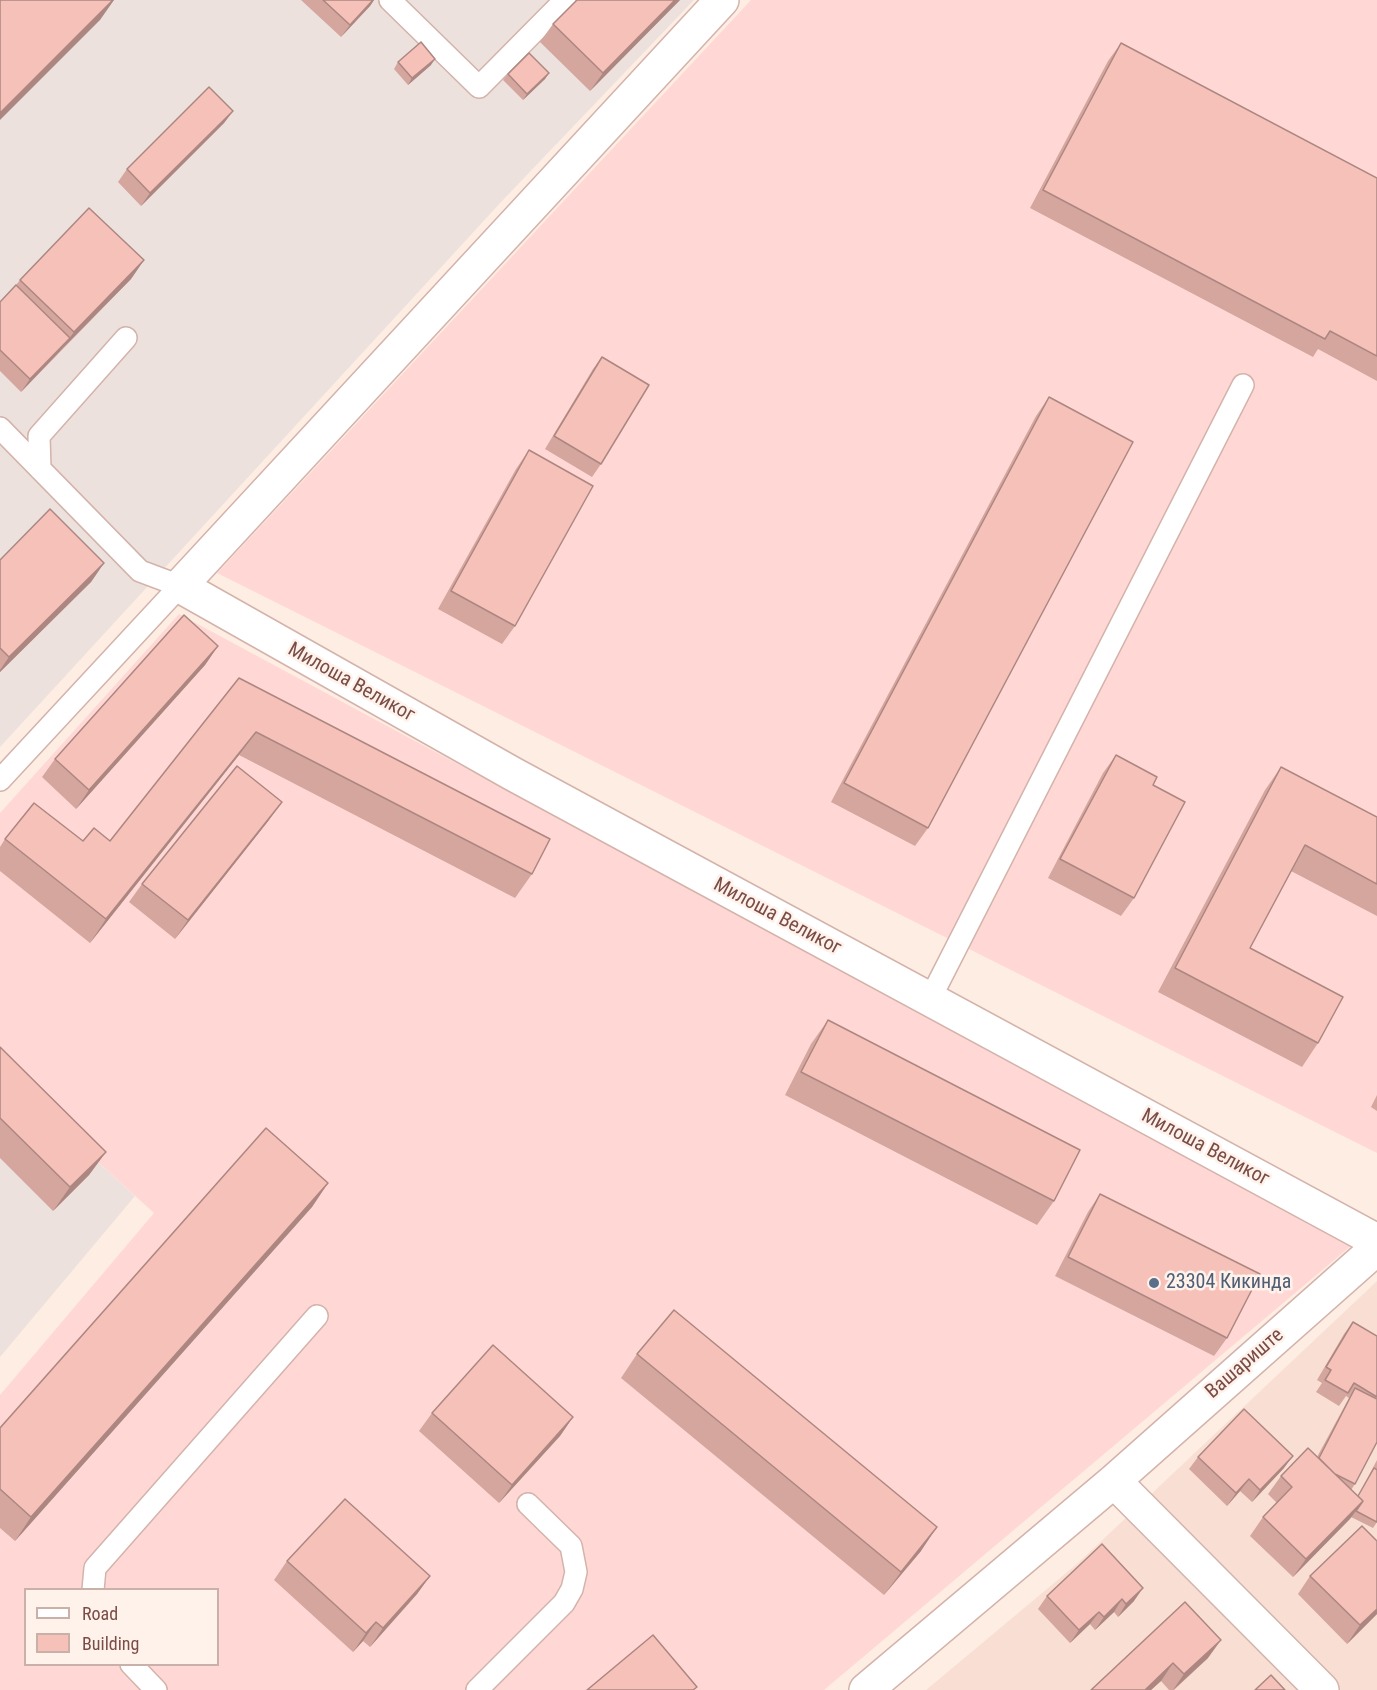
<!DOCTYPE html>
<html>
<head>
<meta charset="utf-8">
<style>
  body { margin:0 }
  #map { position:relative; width:1377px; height:1690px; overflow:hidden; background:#feede3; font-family:"Roboto Condensed",sans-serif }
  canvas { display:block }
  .legend { position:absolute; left:24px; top:1588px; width:195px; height:78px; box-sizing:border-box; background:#fff2eb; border:2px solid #c9b0a9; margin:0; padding:8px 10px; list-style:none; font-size:18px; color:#794c46 }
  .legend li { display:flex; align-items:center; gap:12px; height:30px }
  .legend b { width:30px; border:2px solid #c9b0a9 }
</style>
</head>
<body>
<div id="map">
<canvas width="1377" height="1690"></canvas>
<ul class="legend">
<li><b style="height:8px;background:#fff"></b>Road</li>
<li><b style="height:16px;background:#f6c1b8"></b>Building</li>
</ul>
</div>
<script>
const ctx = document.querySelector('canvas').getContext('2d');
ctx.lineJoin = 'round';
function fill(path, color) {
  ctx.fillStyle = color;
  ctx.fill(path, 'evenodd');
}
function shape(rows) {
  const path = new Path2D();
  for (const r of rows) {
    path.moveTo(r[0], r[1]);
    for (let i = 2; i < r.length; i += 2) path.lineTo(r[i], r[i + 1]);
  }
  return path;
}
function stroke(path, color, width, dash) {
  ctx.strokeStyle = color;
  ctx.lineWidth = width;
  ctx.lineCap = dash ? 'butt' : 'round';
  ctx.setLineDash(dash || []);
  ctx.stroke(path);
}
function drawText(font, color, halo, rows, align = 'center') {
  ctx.font = font + ' "Roboto Condensed",sans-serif';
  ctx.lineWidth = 5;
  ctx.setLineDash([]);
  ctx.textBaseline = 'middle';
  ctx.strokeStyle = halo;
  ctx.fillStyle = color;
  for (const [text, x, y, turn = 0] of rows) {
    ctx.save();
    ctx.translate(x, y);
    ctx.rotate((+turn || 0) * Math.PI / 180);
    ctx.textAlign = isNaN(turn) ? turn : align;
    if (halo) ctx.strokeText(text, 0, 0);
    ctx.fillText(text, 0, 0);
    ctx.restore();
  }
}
fill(shape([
  [1377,1281,1377,1690,926,1690,1078,1563]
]), '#f9dfd3');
fill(shape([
  [751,0,1377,0,1377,1153,217,573],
  [179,614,1352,1245,824,1690,0,1690,0,1395,154,1213,0,1073,0,813],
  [26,1590,218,1590,218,1664,26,1664]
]), '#ffd8d6');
fill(shape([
  [0,0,694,0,502,201,0,747],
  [0,1073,135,1196,0,1357]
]), '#ede1de');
const service = shape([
  [390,0,479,87,565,0],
  [0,428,140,571,180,586,0,780],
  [40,469,39,436,126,338],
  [930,999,1243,385],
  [93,1590,95,1568,317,1316],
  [131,1664,156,1690],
  [477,1690,564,1603,572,1589,576,1572,571,1546,528,1504]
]);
const minor = shape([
  [722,0,180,586,513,774,1377,1241],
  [1114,1481,1322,1690],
  [866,1690,1114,1481,1377,1248]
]);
stroke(service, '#d3b3aa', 24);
stroke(minor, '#d3b3aa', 36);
stroke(service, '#fff', 21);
stroke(minor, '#fff', 33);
fill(shape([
  [301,0,374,0,370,6,341,37],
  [680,0,590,91,540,42,553,24],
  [1121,43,1377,178,1377,381,1318,349,1313,357,1030,208,1108,61],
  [398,62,431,65,408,85,394,69],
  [549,73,545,79,523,100,503,80,508,74],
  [233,111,224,123,141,206,118,182,127,169],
  [144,260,131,279,21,392,0,371,0,302,16,285,20,280],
  [602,357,601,464,592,477,545,449,593,369],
  [1049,397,928,828,915,846,831,802,1036,416],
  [529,450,515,626,502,644,438,609,516,469],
  [0,560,104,563,91,582,0,672],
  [218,646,205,665,76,809,42,777,55,759],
  [239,678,532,874,515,898,239,755,90,943,0,871,0,847,5,839,83,841,110,841],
  [1116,755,1153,785,1134,898,1121,916,1048,878,1103,773],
  [1281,767,1377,817,1377,916,1291,871,1250,948,1318,1043,1302,1067,1158,992,1265,790],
  [269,820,175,939,129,902,142,884],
  [828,1020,1054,1201,1037,1225,785,1095,811,1044],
  [0,1047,106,1152,89,1175,53,1211,0,1158],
  [1377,1095,1377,1111,1371,1107],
  [328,1183,312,1207,15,1541,0,1528,0,1428],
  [1100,1194,1227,1338,1214,1356,1055,1276,1088,1212],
  [1353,1322,1377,1336,1377,1442,1355,1484,1351,1490,1358,1496,1377,1460,1377,1522,1373,1528,1351,1517,1293,1577,1250,1536,1263,1517,1277,1503,1268,1494,1281,1476,1317,1457,1349,1398,1346,1396,1339,1406,1316,1392,1322,1383,1317,1380,1344,1334],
  [637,1354,921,1551,884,1595,621,1378],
  [432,1413,573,1417,560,1436,499,1503,419,1431],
  [1198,1457,1284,1468,1252,1502,1240,1491,1227,1506,1189,1469],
  [1377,1541,1377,1614,1347,1644,1298,1594,1310,1576],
  [1102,1544,1134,1601,1118,1617,1114,1612,1095,1630,1090,1624,1070,1643,1038,1609,1047,1596],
  [287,1561,430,1576,417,1594,370,1647,363,1641,353,1652,274,1580],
  [1185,1602,1208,1658,1174,1690,1169,1690,1161,1681,1151,1690,1091,1690]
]), '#d4a69e');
fill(shape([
  [113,0,114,0,100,20,0,120,0,113],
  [373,0,374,0,370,6,341,37,350,25],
  [675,0,680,0,590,91,603,73],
  [435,59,431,65,408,85,412,78],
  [549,73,545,79,523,100,527,94],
  [233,111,224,123,141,206,150,193],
  [144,260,131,279,61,350,74,332],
  [70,338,61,350,21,392,30,379],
  [104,563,91,582,0,672,0,670,9,657],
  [218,646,205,665,76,809,89,790],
  [256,732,239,755,90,943,106,919],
  [282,802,269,820,175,939,188,920],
  [106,1152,89,1175,53,1211,70,1187],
  [328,1183,312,1207,15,1541,31,1517],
  [573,1417,560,1436,499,1503,512,1485],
  [1293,1456,1284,1468,1252,1502,1260,1490],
  [1249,1479,1240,1491,1227,1506,1236,1493],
  [1363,1501,1350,1519,1293,1577,1306,1559],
  [937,1527,921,1551,884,1595,901,1572],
  [430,1576,417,1594,370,1647,383,1628],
  [1143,1588,1134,1601,1118,1617,1126,1604],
  [1122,1599,1114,1612,1095,1630,1104,1617],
  [1377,1609,1377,1614,1347,1644,1360,1625],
  [1099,1612,1090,1624,1070,1643,1079,1630],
  [376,1622,363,1641,353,1652,366,1633],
  [1221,1640,1208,1658,1173,1690,1184,1674],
  [1173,1663,1161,1681,1151,1690,1145,1690]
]), '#ac8781');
const building = shape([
  [0,0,113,0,0,113,0,0],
  [323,0,373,0,350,25,323,0],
  [577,0,675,0,603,73,553,24,577,0],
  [421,42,435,59,412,78,398,62,421,42],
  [1121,43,1377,178,1377,356,1330,331,1325,339,1043,190,1121,43],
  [529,53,549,73,527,94,508,74,529,53],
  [209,87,233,111,150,193,127,169,209,87],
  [89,208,144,260,74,332,20,280,89,208],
  [16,285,70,338,30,379,0,350,0,302,16,285],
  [602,357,649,385,601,464,554,436,602,357],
  [1049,397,1133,442,928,828,844,783,1049,397],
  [529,450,593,486,515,626,451,591,529,450],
  [50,509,104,563,9,657,0,648,0,560,50,509],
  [184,615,218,646,89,790,55,759,184,615],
  [239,678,550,839,532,874,256,732,106,919,5,839,34,803,83,841,94,828,110,841,239,678],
  [1116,755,1157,777,1153,785,1185,802,1134,898,1060,859,1116,755],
  [237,766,282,802,188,920,142,884,237,766],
  [1281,767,1377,817,1377,884,1305,845,1250,948,1343,997,1318,1043,1175,968,1281,767],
  [828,1020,1080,1150,1054,1201,801,1072,828,1020],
  [0,1047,106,1152,70,1187,0,1118,0,1047],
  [266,1128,328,1183,31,1517,0,1489,0,1428,266,1128],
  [1100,1194,1260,1274,1227,1338,1068,1257,1100,1194],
  [674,1310,937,1527,901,1572,637,1354,674,1310],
  [1353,1322,1377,1336,1377,1397,1354,1383,1348,1393,1325,1380,1331,1370,1326,1367,1353,1322],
  [493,1345,573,1417,512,1485,432,1413,493,1345],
  [1355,1388,1377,1399,1377,1442,1355,1484,1335,1474,1319,1458,1355,1388],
  [1244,1409,1293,1456,1260,1490,1249,1479,1236,1493,1198,1457,1244,1409],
  [1308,1448,1363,1501,1306,1559,1263,1517,1292,1487,1281,1476,1308,1448],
  [1374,1468,1377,1470,1377,1522,1356,1511,1363,1501,1358,1496,1374,1468],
  [345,1499,430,1576,383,1628,376,1622,366,1633,287,1561,345,1499],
  [1362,1526,1377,1541,1377,1609,1360,1625,1310,1576,1362,1526],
  [1102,1544,1143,1588,1126,1604,1122,1599,1104,1617,1099,1612,1079,1630,1047,1596,1102,1544],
  [1185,1602,1221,1640,1184,1674,1173,1663,1145,1690,1091,1690,1185,1602],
  [653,1635,697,1687,693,1690,587,1690,653,1635],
  [1271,1675,1285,1690,1255,1690,1271,1675]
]);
fill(building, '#f6c1b8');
stroke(building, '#ac8781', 1.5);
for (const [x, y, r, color] of [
  [1154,1283,6,"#5c6f8a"]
]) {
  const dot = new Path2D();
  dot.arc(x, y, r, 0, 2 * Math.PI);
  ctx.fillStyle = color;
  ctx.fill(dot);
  stroke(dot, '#fff2eb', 2);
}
drawText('20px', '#794c46', '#fff2eb', [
  ["Милоша Великог",351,683,29],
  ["Милоша Великог",777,917,28],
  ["Милоша Великог",1205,1148,28],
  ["Вашариште",1245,1364,-41]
]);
drawText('20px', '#4e5e75', '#fff2eb', [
  ["23304 Кикинда",1166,1283]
], 'left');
</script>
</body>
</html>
